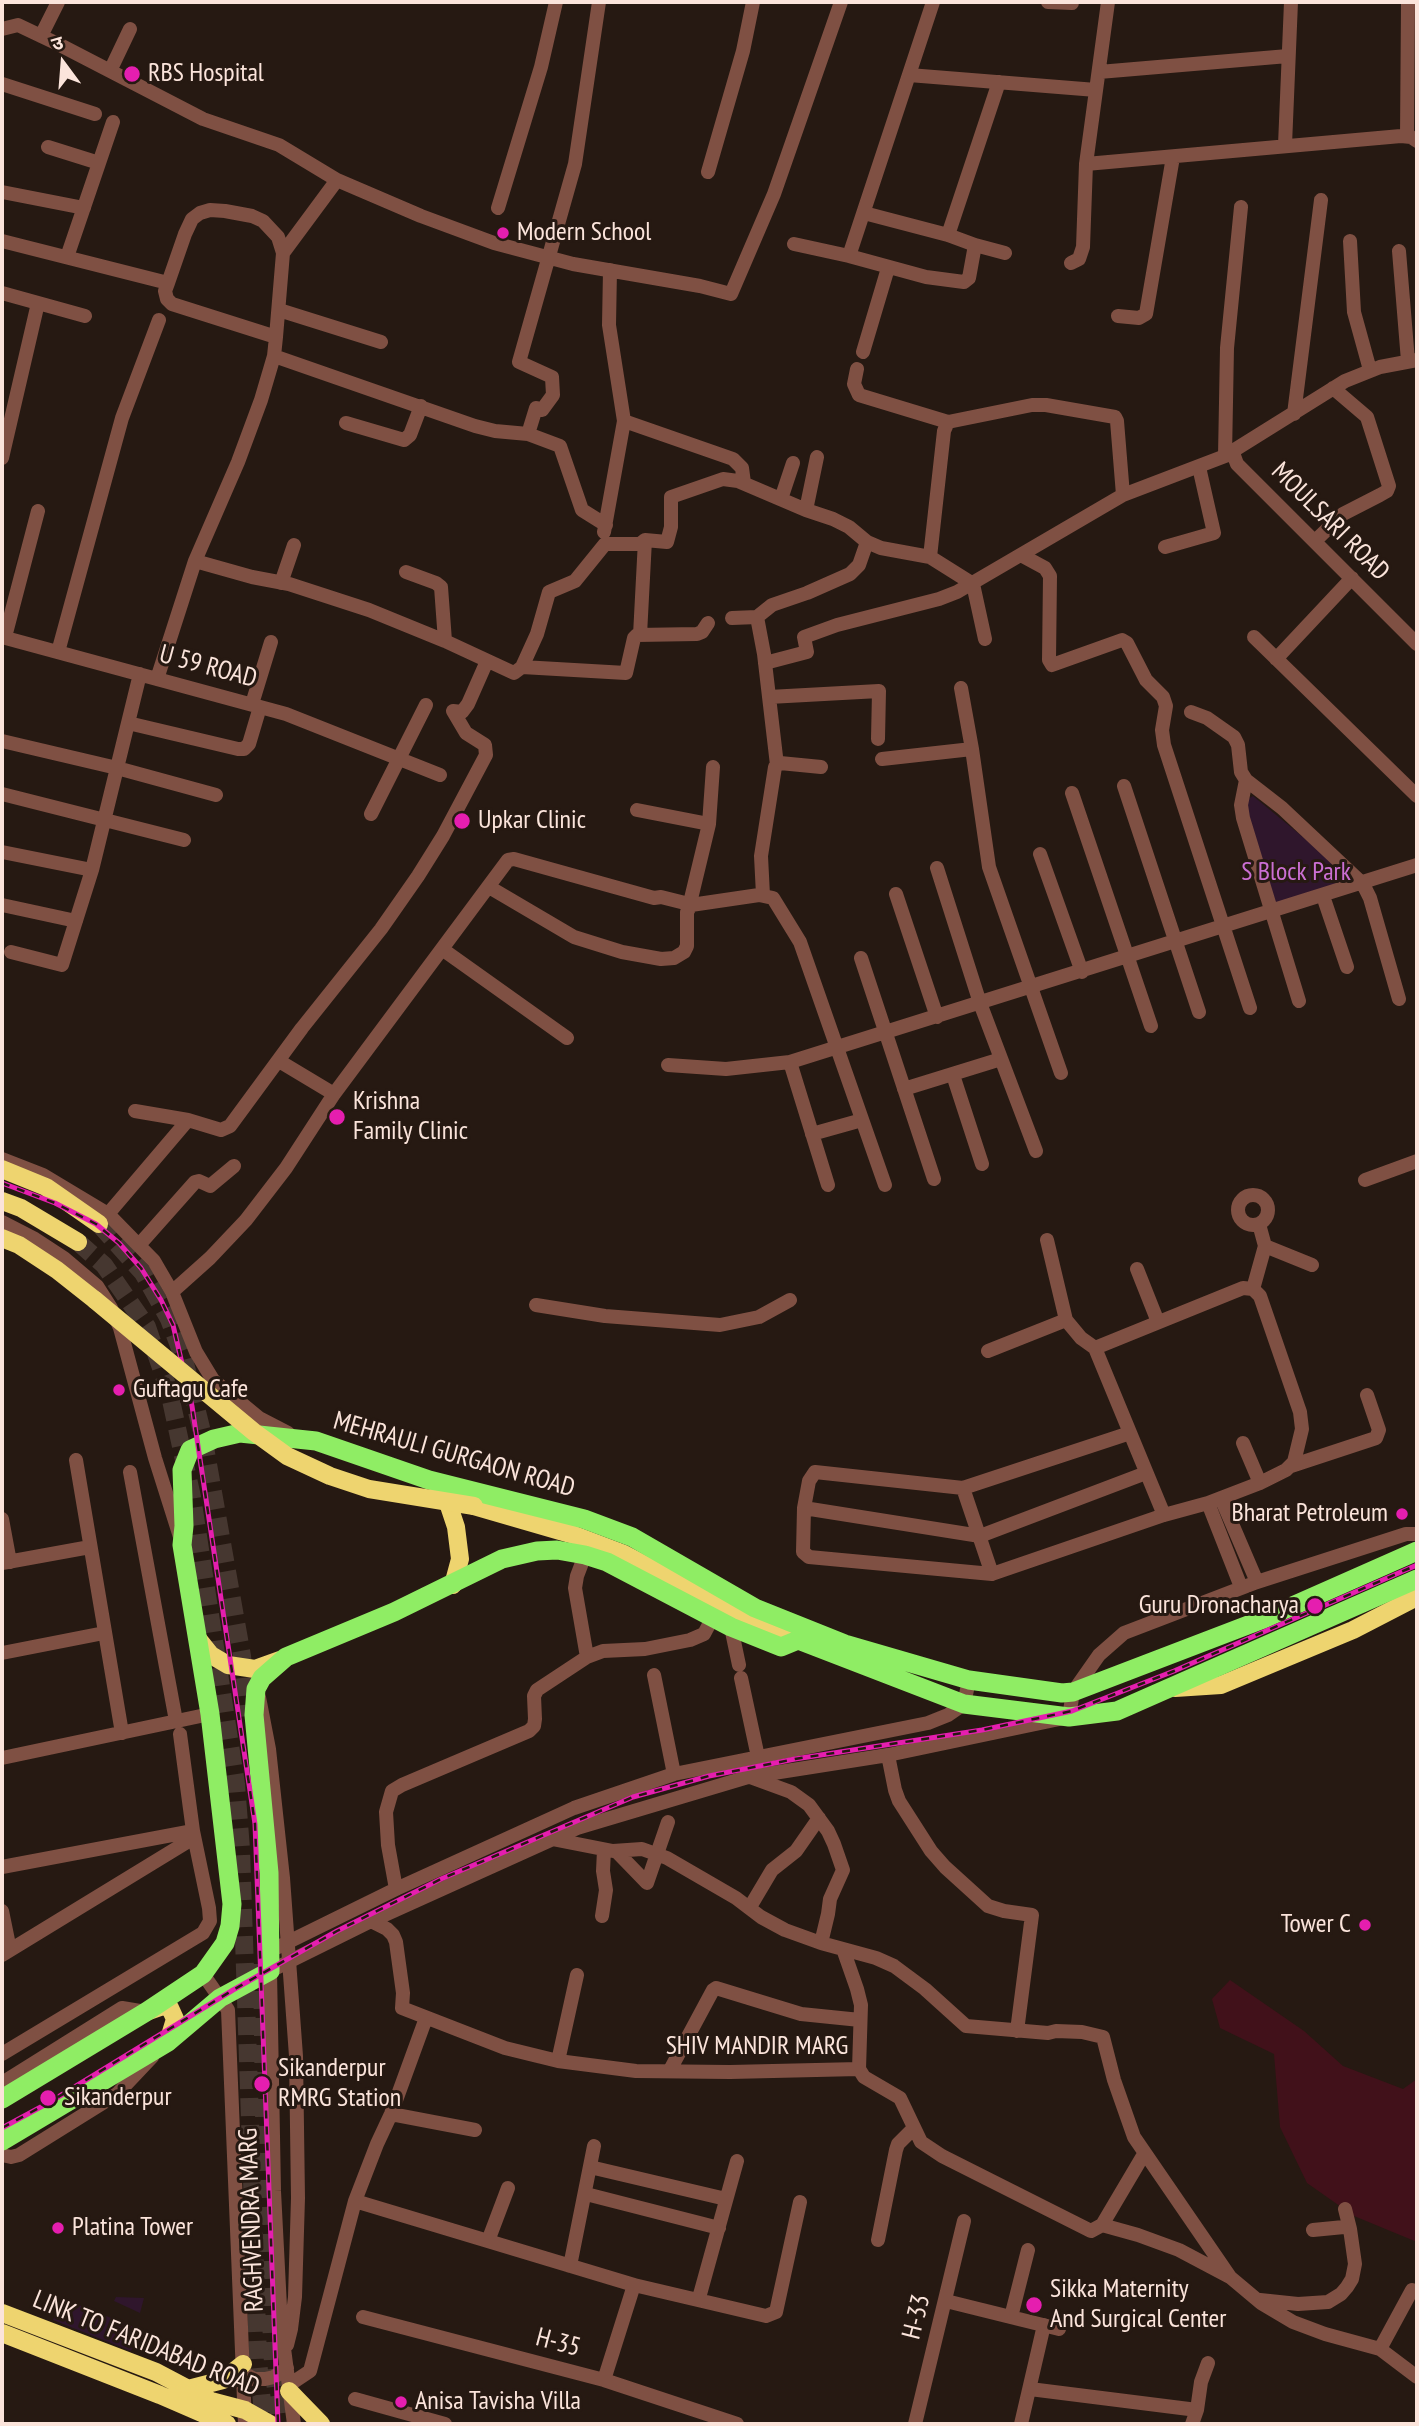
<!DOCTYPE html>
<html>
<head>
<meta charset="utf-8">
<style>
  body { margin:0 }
  #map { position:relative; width:1419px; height:2426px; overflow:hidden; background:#261912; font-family:"PT Sans Narrow","Noto Sans Devanagari",sans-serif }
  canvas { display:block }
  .frame { position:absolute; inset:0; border:4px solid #fbe4db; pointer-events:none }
  .north { position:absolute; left:28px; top:28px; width:70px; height:70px; -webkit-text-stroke:5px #261912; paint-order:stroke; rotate:344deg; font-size:19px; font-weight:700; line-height:28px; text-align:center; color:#fbe4db }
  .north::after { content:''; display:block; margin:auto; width:24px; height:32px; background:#fbe4db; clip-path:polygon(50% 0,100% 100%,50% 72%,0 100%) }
</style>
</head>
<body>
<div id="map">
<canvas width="1419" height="2426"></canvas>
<div class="frame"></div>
<div class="north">उ</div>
</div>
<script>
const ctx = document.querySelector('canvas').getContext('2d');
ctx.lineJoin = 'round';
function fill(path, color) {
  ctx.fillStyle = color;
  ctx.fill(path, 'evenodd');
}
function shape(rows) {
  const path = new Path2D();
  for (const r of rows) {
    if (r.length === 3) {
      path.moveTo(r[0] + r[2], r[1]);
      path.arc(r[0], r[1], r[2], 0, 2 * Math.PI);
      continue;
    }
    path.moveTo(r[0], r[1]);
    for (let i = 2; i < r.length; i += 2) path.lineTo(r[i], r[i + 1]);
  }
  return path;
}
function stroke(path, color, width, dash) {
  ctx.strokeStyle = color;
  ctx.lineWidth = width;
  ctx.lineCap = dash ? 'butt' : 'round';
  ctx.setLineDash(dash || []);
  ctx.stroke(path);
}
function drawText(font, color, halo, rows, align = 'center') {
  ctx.font = font + ' "PT Sans Narrow",sans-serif';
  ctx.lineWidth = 6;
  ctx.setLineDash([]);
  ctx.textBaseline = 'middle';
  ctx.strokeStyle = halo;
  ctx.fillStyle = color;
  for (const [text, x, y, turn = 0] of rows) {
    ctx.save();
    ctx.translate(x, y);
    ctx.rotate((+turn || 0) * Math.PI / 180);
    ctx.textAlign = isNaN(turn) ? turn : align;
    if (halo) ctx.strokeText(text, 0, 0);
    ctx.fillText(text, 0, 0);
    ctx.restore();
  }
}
fill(shape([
  [1253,796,1365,888,1275,912,1241,803],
  [116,2297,144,2298,140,2313,114,2301],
  [61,2298,139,2329,131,2351,53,2320]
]), '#2f162c');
fill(shape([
  [1230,1980,1304,2031,1343,2066,1403,2089,1417,2079,1417,2242,1354,2216,1307,2183,1280,2127,1274,2054,1220,2028,1212,1999]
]), '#41111a');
stroke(shape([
  [99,1224,143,1273,169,1319,184,1359,203,1436,242,1656,248,1716],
  [78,1242,104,1265,147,1327,169,1391,192,1497,236,1784,241,1849,258,2360,264,2424],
  [262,1964,265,2183,273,2364,280,2424]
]), '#463730', 18, [18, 9]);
stroke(shape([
  [933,2,849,256,926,277,964,282,969,278,975,245],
  [1048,2,1072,3],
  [2,29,18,25,60,45,203,119,279,145,337,180,421,216,494,243,573,264,700,286,731,294,774,194,841,2],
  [41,36,58,2],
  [110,71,130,29],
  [1099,72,1288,56],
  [909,75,1096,90],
  [2,84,95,114],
  [1407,136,1408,2],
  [1285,145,1291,2],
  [48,147,99,163],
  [1086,164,1401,136,1411,137,1417,141],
  [708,172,743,51,753,2],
  [2,192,84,208],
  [498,208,541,67,556,2],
  [864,213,948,235,975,245,1005,253],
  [948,235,999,82],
  [2,241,168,283],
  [1350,241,1354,312,1370,370],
  [794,244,849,256],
  [1399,251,1408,361],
  [283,253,337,180],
  [67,257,113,122],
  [1071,263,1079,259,1083,247,1086,164,1108,2],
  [2,293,85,316],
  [279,310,381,342],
  [1118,316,1139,318,1146,314,1173,157],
  [863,352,888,268],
  [274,356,475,426,495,431,528,434,560,446,582,510,606,525],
  [1417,360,1380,367,1345,381,1236,449,1233,453,1237,464,1417,644],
  [857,369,854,384,859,395,948,422,1032,405,1046,405,1115,417,1117,421,1123,495],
  [1294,414,1321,200],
  [624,421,733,459,742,468,744,483],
  [948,422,944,431,930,557,973,584,985,639],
  [346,423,404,440,410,435,421,406],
  [528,434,536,408,542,410,553,395,552,377,519,362,575,164,599,2],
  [1225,456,1227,348,1241,207],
  [2,458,38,303],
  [781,499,793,463],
  [806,510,817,457],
  [604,532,624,421,609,325,610,270],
  [1315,541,1343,514,1380,495,1387,491,1389,486,1367,417,1333,388],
  [1165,547,1214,533,1199,467],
  [1021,555,1045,568,1050,576,1049,660,1052,665,1122,640,1127,643,1146,680,1163,697,1166,706,1162,730,1164,745,1250,1008],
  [195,561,252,577,289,584,369,610,445,641,514,673,522,667,537,634,549,592,575,581,605,544,640,544,645,540,667,542,671,527,671,497,723,479,738,481,806,510,833,519,849,527,867,542,881,548,930,557],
  [406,572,436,583,441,587,445,641],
  [281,583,294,545],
  [757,617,764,654,777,765],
  [732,618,757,617,772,605,807,593,850,574,859,565,867,542],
  [640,635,645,540],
  [2,637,286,714,440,775],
  [5,637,38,511],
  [1254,637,1417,796],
  [58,652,122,418,159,320],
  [1276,659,1352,578],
  [765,663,807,652,804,637,837,625,939,599,957,592,1123,495,1233,453],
  [522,667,626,673,634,638,637,635,697,634,702,632,708,623],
  [157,679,195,561,238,462,261,400,274,356,276,337,283,253,278,237,263,221,252,216,225,211,210,210,200,213,192,219,185,234,168,283,165,291,167,299,172,304,276,337],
  [961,688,972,749],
  [769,697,879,691,878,739],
  [252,704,271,642],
  [1191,712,1207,718,1234,737,1238,745,1241,772,1246,780,1282,808,1363,884,1370,898,1399,999],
  [128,723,238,749,244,749,249,744,260,707],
  [2,741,117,768,216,795],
  [882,759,972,749,989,867,1061,1073],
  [1246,780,1241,805,1243,818,1299,1001],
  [1124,786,1199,1012],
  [1072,793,1151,1026],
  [2,794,184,840],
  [637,810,709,824],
  [371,814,426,705],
  [2,852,92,870],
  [1040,854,1082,972],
  [937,868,980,1003,1036,1151],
  [489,887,574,937,622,952,661,959,674,958,684,952,687,946,687,912,691,905,759,895,773,898,800,942,885,1185],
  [896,894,937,1017],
  [763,895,761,856,775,767,780,763,821,767],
  [1323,896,1347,967],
  [2,905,76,921],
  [689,907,709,824,713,767],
  [442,949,567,1038],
  [11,952,62,965,92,870,140,674],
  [861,958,934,1179],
  [279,1061,334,1094],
  [790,1062,828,1185],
  [668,1065,726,1069,790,1062,1417,865],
  [953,1075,982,1164],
  [904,1089,1001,1059],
  [135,1111,188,1120],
  [812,1134,862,1120],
  [2,1159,43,1175,108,1214,154,1261,172,1292,196,1352,213,1380,259,1418,288,1433],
  [1365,1180,1417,1161],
  [1253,1210,15],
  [108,1214,188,1120,221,1130,230,1126,302,1028,381,929,418,876,443,836,486,755,485,745,466,733,453,711,462,712,468,704,487,661],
  [2,1222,35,1239,64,1258,97,1286,111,1308,120,1328,155,1458,180,1537],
  [1047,1240,1066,1320,1081,1338,1095,1348,1164,1515],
  [139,1245,195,1182,199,1181,210,1186,234,1166],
  [1265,1246,1312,1265],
  [1137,1269,1158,1322],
  [1253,1289,1265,1246,1259,1224],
  [172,1292,210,1258,246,1220,286,1168,334,1094,508,860,514,859,654,898,661,897,689,904],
  [536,1305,605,1316,720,1325,759,1317,790,1300],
  [1095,1348,1243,1288,1253,1289,1260,1296,1300,1412,1302,1429,1294,1462,1286,1470,1260,1483,1208,1503,1164,1515,992,1574,809,1557,803,1552,804,1508,809,1481,815,1472,963,1488,1130,1433],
  [988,1351,1066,1320],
  [1243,1443,1260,1483],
  [76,1460,122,1733],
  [1291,1466,1376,1438,1379,1430,1367,1395],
  [130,1472,176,1721],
  [963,1488,992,1574],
  [1221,1498,1257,1582],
  [1208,1503,1241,1587],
  [804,1508,980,1536,1146,1473],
  [2,1519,10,1562],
  [2,1563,90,1547],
  [731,1627,739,1665],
  [2,1653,104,1633],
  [587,1657,603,1651,645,1649,690,1640,704,1634,713,1617],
  [654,1675,674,1774],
  [741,1678,758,1757],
  [259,1697,269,1749,283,1878,296,2056,298,2198,295,2297,291,2329,287,2345],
  [888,1755,895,1790,899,1801,931,1851,945,1867,988,1906,1004,1911,1032,1915,1017,2031],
  [2,1758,210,1714],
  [750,1777,791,1792,809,1805,828,1831,834,1844,843,1870,830,1899,828,1914,821,1943],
  [552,1839,613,1851,642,1849,667,1858,736,1898,761,1917,785,1930,821,1943,876,1958,894,1966,925,1989,966,2026,1048,2033,1056,2031,1082,2032,1103,2037,1114,2080,1134,2137,1230,2277],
  [616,1851,647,1883,668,1822],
  [2,1867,193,1831,180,1734],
  [396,1889,388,1845,386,1812,392,1791,402,1785,529,1731,534,1726,535,1719,534,1696,537,1690,587,1657,575,1588,577,1576,585,1555],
  [750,1907,772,1870,796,1851,819,1818],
  [2,1911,10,1950],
  [602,1916,606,1890,603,1871,604,1850],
  [371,1921,387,1929,393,1935,396,1942,403,1993,402,2008,505,2048,558,2061,636,2071,730,2072,859,2069],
  [843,1949,857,1989,861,2005,859,2069],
  [270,1951,396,1889,574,1808,674,1774,928,1723,948,1715,964,1704,969,1680],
  [2,1955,187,1842,193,1831],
  [203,1974,228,2010,245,2424],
  [2,2054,203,1933,210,1921,209,1908,193,1831],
  [558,2061,577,1975],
  [859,2069,864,2077,900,2098,921,2142,942,2156,1091,2231,1102,2225,1138,2235,1179,2250,1230,2277,1261,2303,1293,2322,1325,2334,1380,2349,1417,2377],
  [670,2070,713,1990,716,1988,801,2014,860,2020],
  [2,2083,122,2008,146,2012],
  [391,2114,475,2130],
  [2,2155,11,2157,19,2155,117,2094,152,2057],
  [590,2167,726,2199],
  [586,2194,719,2228],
  [355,2201,634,2285,766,2316,776,2312,800,2202],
  [1345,2209,1350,2229],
  [1102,2225,1144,2154],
  [878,2240,896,2150,898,2144,914,2128],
  [488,2241,508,2188],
  [570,2266,594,2146],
  [699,2298,737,2161],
  [1260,2300,1298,2304,1328,2302,1341,2294,1347,2287,1352,2279,1355,2264,1350,2229,1344,2227,1313,2230],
  [946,2301,1059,2329],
  [363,2317,604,2380,737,2424],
  [1011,2317,1028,2250],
  [1380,2349,1412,2290],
  [243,2373,254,2379,265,2379,274,2377,287,2368],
  [604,2380,634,2285],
  [289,2385,310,2371,355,2201,377,2144,391,2114,426,2018],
  [1030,2389,1197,2410,1192,2424],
  [355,2399,445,2424],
  [1197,2410,1201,2382,1208,2363],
  [294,2424,281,2326,274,2191,270,1971,371,1921,577,1828,748,1777,888,1755,1069,1717,1073,1692,1099,1655,1124,1633,1257,1582,1406,1534,1417,1534],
  [915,2424,964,2221],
  [1021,2424,1044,2325]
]), '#7f5043', 14);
stroke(shape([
  [2,1169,46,1187,99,1224],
  [2,1201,21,1208,78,1242],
  [2,1238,19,1245,57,1270,95,1300],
  [439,1491,447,1500,456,1527,460,1559,453,1585],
  [474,1506,574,1535,624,1554,750,1620,798,1640],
  [199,1640,211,1655,228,1665,255,1669,280,1660],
  [1175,1688,1221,1685,1353,1630,1417,1597],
  [146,2012,163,2006,170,2008,175,2019,168,2042],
  [2,2313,156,2372,211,2401,245,2410,270,2424],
  [2,2333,160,2395,227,2424],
  [188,2389,223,2380,243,2364],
  [289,2391,321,2424]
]), '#eed46f', 18);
stroke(shape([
  [2,2099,146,2012,203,1974,225,1943,230,1926,232,1904,210,1714,182,1545,184,1526,182,1470,190,1450,214,1439,240,1433,316,1441,429,1480,584,1519,632,1537,755,1608,845,1644,969,1680,1062,1693,1073,1692,1261,1620,1417,1551],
  [2,2141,168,2042,220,1998,270,1971,269,1873,254,1715,256,1689,262,1678,286,1657,394,1612,502,1559,537,1551,557,1550,585,1555,607,1562,731,1627,781,1647,798,1640,964,1704,1069,1717,1117,1711,1417,1579]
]), '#8fed64', 19);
const rail = shape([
  [2,1183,55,1203,96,1224,119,1243,141,1268,161,1300,173,1325,192,1406,255,1824,278,2424],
  [2,2128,50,2102,233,1990,337,1931,441,1879,633,1797,709,1776,795,1759,982,1730,1072,1711,1174,1671,1417,1565]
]);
stroke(rail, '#e51eaf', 5);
stroke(rail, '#261912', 2.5, [8]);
stroke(shape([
  [95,1300,254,1432,287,1456,330,1476,369,1489,474,1506]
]), '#eed46f', 18);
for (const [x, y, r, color] of [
  [132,74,9,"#e51eaf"],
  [503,233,7,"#e51eaf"],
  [462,821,9,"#e51eaf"],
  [337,1117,9,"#e51eaf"],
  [119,1390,7,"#e51eaf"],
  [1402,1514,7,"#e51eaf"],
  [1315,1606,9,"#e51eaf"],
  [1365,1925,7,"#e51eaf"],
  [262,2084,9,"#e51eaf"],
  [48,2098,9,"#e51eaf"],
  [58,2228,7,"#e51eaf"],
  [1034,2305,9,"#e51eaf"],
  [401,2402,7,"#e51eaf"]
]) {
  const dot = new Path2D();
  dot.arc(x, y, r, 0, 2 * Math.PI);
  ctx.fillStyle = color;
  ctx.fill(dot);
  stroke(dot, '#261912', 2.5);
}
drawText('26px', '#fbe4db', '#261912', [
  ["RBS Hospital",148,74],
  ["Modern School",517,233],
  ["Upkar Clinic",478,821],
  ["Krishna",353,1102],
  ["Family Clinic",353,1132],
  ["Guftagu Cafe",133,1390],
  ["Bharat Petroleum",1388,1514,"right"],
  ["Guru Dronacharya",1299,1606,"right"],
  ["Tower C",1351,1925,"right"],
  ["Sikanderpur",278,2069],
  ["RMRG Station",278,2099],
  ["Sikanderpur",64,2098],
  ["Platina Tower",72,2228],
  ["Sikka Maternity",1050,2290],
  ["And Surgical Center",1050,2320],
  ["Anisa Tavisha Villa",415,2402]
], 'left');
drawText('26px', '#fbe4db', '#261912', [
  ["MOULSARI ROAD",1330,522,45],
  ["U 59 ROAD",208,667,15],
  ["MEHRAULI GURGAON ROAD",454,1455,16],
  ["SHIV MANDIR MARG",757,2047],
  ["RAGHVENDRA MARG",252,2220,-92],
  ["H-33",917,2317,-76],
  ["H-35",558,2343,15],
  ["LINK TO FARIDABAD ROAD",146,2344,22]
]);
drawText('26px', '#cb6fd3', '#261912', [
  ["S Block Park",1296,873]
]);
</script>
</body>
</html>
